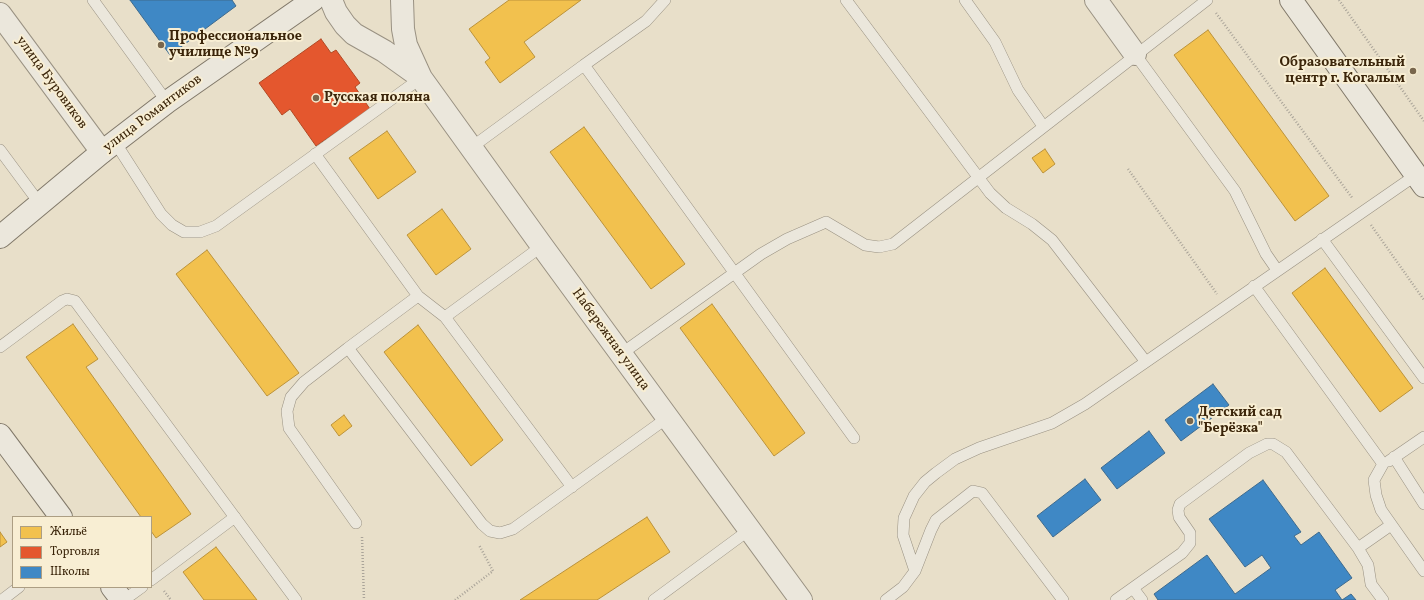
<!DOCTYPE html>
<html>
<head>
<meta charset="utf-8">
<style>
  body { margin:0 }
  #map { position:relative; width:1424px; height:600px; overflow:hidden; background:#e8dfc9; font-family:Vollkorn,serif }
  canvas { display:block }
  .legend { position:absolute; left:12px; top:516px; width:140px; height:72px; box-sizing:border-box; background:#f8eed3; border:1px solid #ac9e83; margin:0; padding:5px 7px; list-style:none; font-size:12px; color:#3b250a }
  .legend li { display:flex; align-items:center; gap:8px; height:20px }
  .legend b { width:20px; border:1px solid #ac9e83 }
</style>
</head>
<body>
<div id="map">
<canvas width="1424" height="600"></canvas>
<ul class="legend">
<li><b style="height:11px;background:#f2c14e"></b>Жильё</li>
<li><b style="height:11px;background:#e4572e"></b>Торговля</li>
<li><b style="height:11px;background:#3f88c5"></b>Школы</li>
</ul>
</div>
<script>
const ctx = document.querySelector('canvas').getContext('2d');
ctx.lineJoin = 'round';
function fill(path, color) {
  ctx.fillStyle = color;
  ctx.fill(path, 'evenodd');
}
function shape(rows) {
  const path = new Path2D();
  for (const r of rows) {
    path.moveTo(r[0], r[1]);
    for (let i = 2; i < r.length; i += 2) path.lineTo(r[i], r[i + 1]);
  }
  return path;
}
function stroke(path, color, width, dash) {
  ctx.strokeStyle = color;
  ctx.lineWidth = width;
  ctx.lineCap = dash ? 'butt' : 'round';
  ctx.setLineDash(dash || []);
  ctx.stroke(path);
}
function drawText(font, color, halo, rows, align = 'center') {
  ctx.font = font + ' Vollkorn,serif';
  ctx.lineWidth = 4;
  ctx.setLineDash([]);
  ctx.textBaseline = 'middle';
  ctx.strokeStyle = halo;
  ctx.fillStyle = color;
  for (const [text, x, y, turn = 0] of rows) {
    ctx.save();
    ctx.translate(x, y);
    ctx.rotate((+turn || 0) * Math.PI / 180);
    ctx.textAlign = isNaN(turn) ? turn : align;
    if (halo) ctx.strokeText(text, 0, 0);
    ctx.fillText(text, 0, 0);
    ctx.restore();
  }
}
const homes = shape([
  [509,0,581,0,524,42,535,57,500,83,485,62,490,58,469,29,509,0],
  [1208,30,1329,196,1295,221,1174,55,1208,30],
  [584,127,685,264,651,289,550,152,584,127],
  [387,131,416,172,378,199,349,158,387,131],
  [1045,149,1055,164,1043,173,1032,158,1045,149],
  [442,209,471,249,436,275,407,235,442,209],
  [207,250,299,373,267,396,176,274,207,250],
  [1325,268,1413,388,1380,412,1292,293,1325,268],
  [712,304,805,433,774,456,680,328,712,304],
  [73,324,98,359,86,367,191,514,156,538,151,531,151,517,141,517,26,357,73,324],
  [418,325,503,440,471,466,384,352,418,325],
  [344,415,352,426,339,436,331,425,344,415],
  [647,517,670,552,597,600,520,600,647,517],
  [0,532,7,542,0,547,0,532],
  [216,547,257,600,204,600,183,572,216,547]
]);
fill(homes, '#f2c14e');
stroke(homes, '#bb923a', 1);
const shops = shape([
  [321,39,331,53,336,50,360,83,355,87,370,109,316,146,290,109,282,115,259,83,321,39]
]);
fill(shops, '#e4572e');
stroke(shops, '#b14823', 1);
const schools = shape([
  [130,0,232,0,236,6,170,55,130,0],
  [1213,384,1229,405,1181,441,1165,420,1213,384],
  [1149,431,1165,453,1117,489,1101,468,1149,431],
  [1085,479,1101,500,1053,537,1037,516,1085,479],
  [1263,480,1301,532,1294,536,1301,545,1319,532,1352,578,1335,590,1342,600,1351,594,1356,600,1158,600,1154,594,1207,555,1235,594,1271,568,1262,555,1245,567,1209,519,1263,480]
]);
fill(schools, '#3f88c5');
stroke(schools, '#3e6a8d', 1);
const lane = shape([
  [93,0,167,102],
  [846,0,990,193,1006,208,1032,224,1052,240,1146,362],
  [965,0,995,42,1018,90,1043,126],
  [1135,54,1235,191,1266,254,1277,270],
  [584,65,646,21,665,0],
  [115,142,161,214,172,225,184,232,200,232,216,226,421,78],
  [472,147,584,65,854,438],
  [0,150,40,204],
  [315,154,418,296,445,317,542,246],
  [1322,239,1424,378],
  [1254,286,1383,464,1374,480,1376,495,1381,510,1424,571],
  [418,296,348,348,482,524,490,531,500,533,513,529,667,418],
  [445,317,572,487],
  [0,347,62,301,67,299,75,301,296,600],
  [348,348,304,382,291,397,287,411,289,428,356,523],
  [621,354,761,254,787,239,826,222,865,245,879,247,893,244,1207,0],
  [1394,457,1424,504],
  [1389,461,1424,437],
  [1358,548,1368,565,1371,584,1383,600],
  [915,571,903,535,904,518,914,496,925,482,936,473,955,459,979,448,1052,423,1085,404,1416,175],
  [151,580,235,517],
  [1133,588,1142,600],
  [2,600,19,587],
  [124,600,142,587],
  [654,600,749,530],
  [886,600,903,587,915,571,931,530,936,520,973,491,982,493,1063,600],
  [1116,600,1182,553,1190,543,1190,533,1179,517,1178,510,1180,504,1249,453,1267,444,1273,444,1286,452,1358,548,1391,525]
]);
const street = shape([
  [331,0,336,12,345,25,354,34,384,51,419,76],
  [402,0,403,29,406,45,421,78,542,246,801,600],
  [1096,0,1135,54],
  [0,14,102,152]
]);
const secondary = shape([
  [1291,0,1424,186],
  [0,237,102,152,167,102,313,0],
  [0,435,61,517],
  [112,587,122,600]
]);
stroke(lane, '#999182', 12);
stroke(street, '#999182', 24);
stroke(secondary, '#807869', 24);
stroke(shape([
  [1339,0,1424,121],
  [1216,13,1353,199],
  [1128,169,1217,294],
  [1371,225,1424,300],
  [362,537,364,600],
  [164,591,171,600],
  [455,600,493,571,479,545]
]), '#aaa499', 2.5, [1, 2]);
stroke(lane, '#ebe7dc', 11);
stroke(street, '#ebe7dc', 22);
stroke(secondary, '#ebe7dc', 22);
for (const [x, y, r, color] of [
  [161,45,4,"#78664d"],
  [1413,71,4,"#78664d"],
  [316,98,4,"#78664d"],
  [1190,421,4,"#78664d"]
]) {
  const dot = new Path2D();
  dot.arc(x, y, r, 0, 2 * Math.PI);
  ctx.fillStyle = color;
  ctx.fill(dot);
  stroke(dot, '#f8eed3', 1.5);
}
drawText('bold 14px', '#3b250a', '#f8eed3', [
  ["Профессиональное",169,37],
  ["училище №9",169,53],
  ["Образовательный",1405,63,"right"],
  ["центр г. Когалым",1405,79,"right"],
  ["Русская поляна",324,98],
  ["Детский сад",1198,413],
  ["\"Берёзка\"",1198,429]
], 'left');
drawText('14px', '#3b250a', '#f8eed3', [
  ["улица Буровиков",51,83,54],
  ["улица Романтиков",153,114,-37],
  ["Набережная улица",610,340,54]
]);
</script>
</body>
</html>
